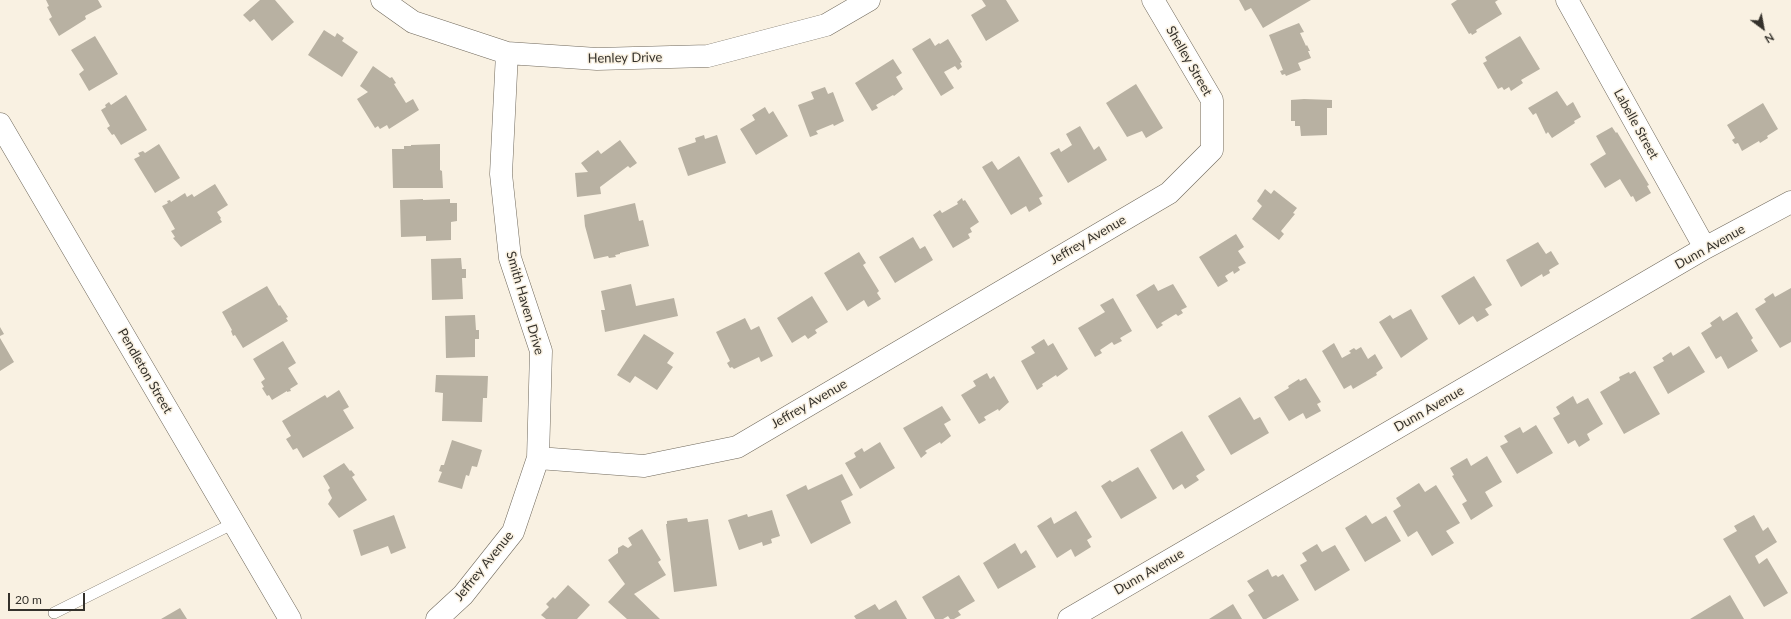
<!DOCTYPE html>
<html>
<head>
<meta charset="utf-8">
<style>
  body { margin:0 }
  #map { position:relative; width:1791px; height:619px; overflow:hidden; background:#f9f1e2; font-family:Lato,sans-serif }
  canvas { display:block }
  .north { position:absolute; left:1743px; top:8px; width:40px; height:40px; -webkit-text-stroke:3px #f9f1e2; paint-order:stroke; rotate:148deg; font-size:11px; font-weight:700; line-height:16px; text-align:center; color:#34312b }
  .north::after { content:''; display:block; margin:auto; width:14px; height:18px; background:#34312b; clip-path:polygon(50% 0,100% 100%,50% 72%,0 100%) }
  .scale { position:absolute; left:8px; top:593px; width:77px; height:18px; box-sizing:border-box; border:2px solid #34312b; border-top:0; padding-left:5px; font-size:12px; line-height:14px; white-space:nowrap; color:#34312b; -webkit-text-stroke:3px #f9f1e2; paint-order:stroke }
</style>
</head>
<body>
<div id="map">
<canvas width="1791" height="619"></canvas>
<div class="north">N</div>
<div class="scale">20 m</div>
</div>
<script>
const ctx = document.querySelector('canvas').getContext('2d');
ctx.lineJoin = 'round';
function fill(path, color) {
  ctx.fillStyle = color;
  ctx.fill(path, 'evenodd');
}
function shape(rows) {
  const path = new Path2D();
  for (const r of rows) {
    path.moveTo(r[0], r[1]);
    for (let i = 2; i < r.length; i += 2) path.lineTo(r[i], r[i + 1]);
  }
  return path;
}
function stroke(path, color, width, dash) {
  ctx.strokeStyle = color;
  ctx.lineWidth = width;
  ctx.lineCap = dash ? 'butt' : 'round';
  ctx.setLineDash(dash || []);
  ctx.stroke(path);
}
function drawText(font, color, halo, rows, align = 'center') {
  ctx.font = font + ' Lato,sans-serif';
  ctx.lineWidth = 3;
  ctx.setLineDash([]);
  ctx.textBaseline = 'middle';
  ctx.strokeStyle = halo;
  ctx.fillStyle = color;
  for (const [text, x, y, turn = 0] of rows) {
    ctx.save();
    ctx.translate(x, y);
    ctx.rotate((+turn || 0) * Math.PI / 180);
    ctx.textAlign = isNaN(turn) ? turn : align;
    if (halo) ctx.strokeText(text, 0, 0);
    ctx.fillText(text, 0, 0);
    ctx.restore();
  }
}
fill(shape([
  [46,0,98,0,102,7,85,16,86,19,59,36,49,19,52,17,47,7,49,6],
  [260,0,275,0,294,22,272,41,254,19,250,22,243,15],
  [982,0,1006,0,1019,21,986,41,971,15,986,6],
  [1239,0,1311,0,1263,28,1251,8,1245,11],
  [1457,0,1498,0,1495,2,1502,14,1476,30,1477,32,1472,35,1471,33,1469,34,1451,4],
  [1299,23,1304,32,1300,33,1306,46,1307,45,1310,51,1308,51,1311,58,1298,63,1301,70,1286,76,1285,74,1282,75,1280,71,1283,70,1269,35],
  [324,30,335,37,337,33,344,38,342,41,358,52,342,77,308,55],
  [95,36,118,74,89,91,79,74,84,70,71,50],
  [1520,36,1540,69,1521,80,1523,83,1511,91,1509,87,1504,90,1502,87,1498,89,1483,63,1487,61,1485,57],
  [930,38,935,46,939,43,940,44,948,39,962,62,960,63,962,67,958,70,955,66,944,72,954,88,941,96,912,49],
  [893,59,902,73,896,77,903,89,894,96,893,95,876,105,878,108,872,111,855,83],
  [373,66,390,78,392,77,396,83,394,84,406,103,413,99,419,110,389,129,387,125,380,129,378,126,375,128,357,99,368,92,360,86],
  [1136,84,1163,128,1146,138,1142,131,1127,137,1106,103],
  [825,87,828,94,833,92,844,121,834,126,833,124,816,131,818,134,810,137,798,105,814,99,811,92],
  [1557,91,1567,106,1573,102,1581,117,1574,121,1575,123,1552,138,1548,132,1546,134,1536,113,1533,115,1528,108],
  [126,95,147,130,121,145,114,134,112,135,107,128,110,126,101,110,106,107,105,105,109,102,111,105],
  [1304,99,1332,100,1332,108,1327,108,1327,135,1301,136,1300,126,1295,126,1295,121,1291,121,1291,100],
  [1763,103,1778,129,1767,136,1768,138,1760,143,1759,141,1742,151,1738,143,1735,144,1732,140,1735,138,1727,125],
  [765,107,769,114,773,111,788,136,756,155,740,129,755,120,752,115],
  [1080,126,1094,150,1099,146,1107,160,1068,183,1050,153,1059,148,1061,152,1072,145,1066,134],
  [1612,127,1616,133,1617,132,1649,185,1647,186,1651,193,1636,202,1633,196,1631,197,1620,179,1605,188,1590,164,1606,154,1596,136],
  [704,135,705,139,717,135,726,163,688,176,678,148,696,142,695,138],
  [620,140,637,163,630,168,628,166,600,187,601,194,577,197,575,173,588,172,581,163,598,150,601,154],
  [159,144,180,178,155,193,134,159,140,156,138,153,143,151,145,153],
  [440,144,440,170,442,171,443,188,393,188,392,149,404,149,404,146,411,146,411,145],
  [1019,156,1043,196,1039,198,1042,204,1029,212,1026,206,1011,215,982,167,992,161,998,170],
  [215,184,228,205,217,212,221,218,220,219,222,222,181,247,173,238,175,237,171,231,175,229,162,206,168,203,167,201,170,200,171,202,185,193,187,197,192,194,194,197],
  [1265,189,1271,194,1274,190,1297,208,1293,213,1295,214,1281,231,1284,234,1279,240,1252,219,1262,206,1257,201],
  [962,198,963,201,965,200,979,222,970,228,972,232,968,234,970,238,953,248,933,215,940,210,942,213,958,204,957,202],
  [423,199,423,200,450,199,450,203,457,203,457,221,451,222,451,240,426,241,426,236,401,237,400,200],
  [635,203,639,221,643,220,649,246,620,253,620,254,615,255,616,257,609,258,608,256,594,259,585,226,584,215],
  [1236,234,1244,247,1238,251,1246,263,1238,267,1240,270,1234,274,1233,271,1225,276,1228,281,1218,287,1199,257],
  [913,237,920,249,925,246,933,260,895,283,879,257],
  [1538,242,1546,254,1551,251,1559,264,1549,270,1550,273,1543,277,1542,274,1521,287,1506,260],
  [859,252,866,263,863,265,879,291,877,293,881,299,868,307,864,300,847,311,824,273],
  [461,258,462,269,466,269,466,278,462,278,463,299,432,300,431,259],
  [1474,276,1492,305,1485,309,1489,315,1477,322,1473,316,1459,325,1441,296],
  [631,284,636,306,674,298,678,316,605,332,601,310,605,310,601,291],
  [1154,284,1158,291,1173,284,1187,307,1181,310,1183,313,1178,316,1176,314,1161,323,1163,325,1157,329,1136,295],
  [267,286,279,306,280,305,288,317,286,318,288,321,243,348,235,335,233,336,231,331,232,330,222,312],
  [1791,288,1791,342,1780,348,1755,309,1766,302,1764,299,1773,293,1775,297],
  [812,296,828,322,815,330,817,333,808,339,805,335,792,343,777,318],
  [1113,298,1132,331,1120,338,1122,341,1114,345,1112,342,1100,350,1102,353,1095,357,1078,328,1105,312,1100,305],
  [1411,309,1428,339,1401,358,1379,322,1390,315,1393,319],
  [1737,312,1753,338,1751,340,1758,351,1728,369,1721,356,1716,359,1701,333,1712,326,1710,323,1720,316,1723,321],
  [475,315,476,330,479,330,479,339,475,339,475,357,446,358,445,316],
  [745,318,751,330,759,326,773,356,761,362,759,357,734,369,732,367,730,368,727,363,730,361,716,332],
  [0,327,4,334,0,336],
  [644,334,674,353,667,363,673,367,657,390,635,376,630,383,617,375],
  [0,338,14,362,0,371],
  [1044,339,1048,346,1053,343,1068,369,1057,377,1056,375,1042,384,1043,386,1037,390,1021,361,1035,353,1031,347],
  [283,341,296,363,288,368,298,384,290,389,291,391,287,392,287,391,272,400,269,395,267,396,262,388,264,387,261,382,265,379,253,359],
  [1334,343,1342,358,1351,353,1349,351,1354,348,1356,350,1361,347,1368,359,1375,354,1383,368,1376,373,1377,375,1353,389,1351,385,1344,389,1322,351],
  [1689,346,1705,372,1668,394,1653,367,1664,361,1662,358,1671,352,1673,356],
  [1635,371,1660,414,1624,434,1600,392,1620,380,1619,377,1629,372,1630,374],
  [987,373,990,379,994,376,1009,402,999,411,998,409,984,417,986,420,979,424,961,395,976,386,973,381],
  [436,375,488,376,487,398,483,398,482,422,442,421,443,393,435,392],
  [1306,378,1321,402,1317,404,1321,411,1306,419,1303,413,1289,421,1274,397,1289,388,1288,386,1299,379,1300,381],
  [339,390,349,407,343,410,354,428,303,458,297,448,293,450,286,439,291,436,282,421,325,395,327,398],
  [1573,396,1577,404,1588,398,1603,424,1587,434,1590,440,1579,447,1575,440,1568,444,1553,418,1560,414,1556,407],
  [1240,397,1254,420,1260,417,1269,433,1231,455,1208,416],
  [942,406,951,420,944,424,951,436,941,444,940,442,925,451,927,453,921,458,903,428],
  [1536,425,1553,453,1517,474,1500,446,1508,442,1504,436,1520,427,1523,433],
  [1182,431,1205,470,1196,476,1199,480,1185,489,1182,484,1173,490,1150,450],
  [452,440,482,450,477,467,472,466,469,476,466,475,462,489,438,482,442,472,439,471,441,465,444,465],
  [880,442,895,468,860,489,845,463,856,457,854,453,862,448,864,452],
  [1487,456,1502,482,1485,492,1493,506,1471,520,1462,504,1467,501,1452,476,1454,475,1450,468,1467,458,1471,466],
  [344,463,350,471,351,470,355,475,352,477,367,500,339,518,328,504,332,498,328,490,330,488,323,476],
  [1138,467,1157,498,1121,519,1101,486,1110,480,1112,482],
  [842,474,853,495,841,501,851,523,811,544,786,495,806,485,808,490],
  [1419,483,1425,492,1436,485,1460,523,1446,531,1454,543,1432,556,1417,531,1408,537,1393,511,1401,506,1396,498],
  [772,510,780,536,771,539,772,543,763,546,762,542,739,550,728,520,747,514,748,517],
  [1076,511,1092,537,1087,540,1091,547,1075,557,1071,549,1057,558,1037,526,1051,517,1054,524],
  [394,515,406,548,391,554,388,546,361,556,353,530],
  [1366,515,1372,524,1386,516,1401,541,1365,562,1345,528],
  [1754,515,1763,531,1768,527,1777,542,1755,556,1759,564,1767,558,1788,593,1764,607,1723,539,1737,531,1734,526],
  [687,518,688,522,708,519,717,586,674,592,666,524,667,524,667,521],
  [642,529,661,560,658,562,666,575,634,594,660,619,627,619,608,602,625,584,608,560,618,553,618,548,623,545,628,548,632,545,628,538],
  [1015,543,1021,554,1026,550,1036,567,998,589,983,563],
  [1317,544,1322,552,1335,545,1350,570,1315,591,1300,565,1307,561,1302,553],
  [1268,569,1272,577,1276,575,1278,577,1283,574,1299,600,1266,619,1263,619,1248,595,1254,591,1247,581],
  [959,575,975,601,958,611,961,615,954,619,950,619,948,616,943,619,935,619,922,597],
  [568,585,590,605,577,619,546,619,541,615,549,607,546,604,553,597,555,599],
  [1730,595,1744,619,1690,619],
  [896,600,907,619,856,619,854,616,875,604,879,610],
  [1233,604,1242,619,1209,619],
  [180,608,187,619,161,619]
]), '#b8b1a2');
const lane = shape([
  [54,613,234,523]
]);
const street = shape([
  [382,0,413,22,507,53,597,59,708,56,826,25,869,0],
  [538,458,644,466,737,447,1169,193,1212,150,1212,100,1153,0],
  [437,619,463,595,513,532,538,458,541,351,510,258,501,174,507,53]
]);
const secondary = shape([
  [1567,0,1705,248],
  [0,124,290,619],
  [1069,619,1705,248,1791,202]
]);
stroke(lane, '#70695c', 12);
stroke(street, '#70695c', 23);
stroke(secondary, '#70695c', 23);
stroke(lane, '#fff', 11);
stroke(street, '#fff', 22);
stroke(secondary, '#fff', 22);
drawText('13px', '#34312b', '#f9f1e2', [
  ["Henley Drive",625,58,-1],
  ["Shelley Street",1189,61,60],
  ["Labelle Street",1636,124,61],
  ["Jeffrey Avenue",1088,240,-30],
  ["Dunn Avenue",1710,247,-29],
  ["Smith Haven Drive",525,303,74],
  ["Pendleton Street",145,371,60],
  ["Jeffrey Avenue",809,404,-30],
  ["Dunn Avenue",1429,409,-30],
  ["Jeffrey Avenue",484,566,-51],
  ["Dunn Avenue",1149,572,-30]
]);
</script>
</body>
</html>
